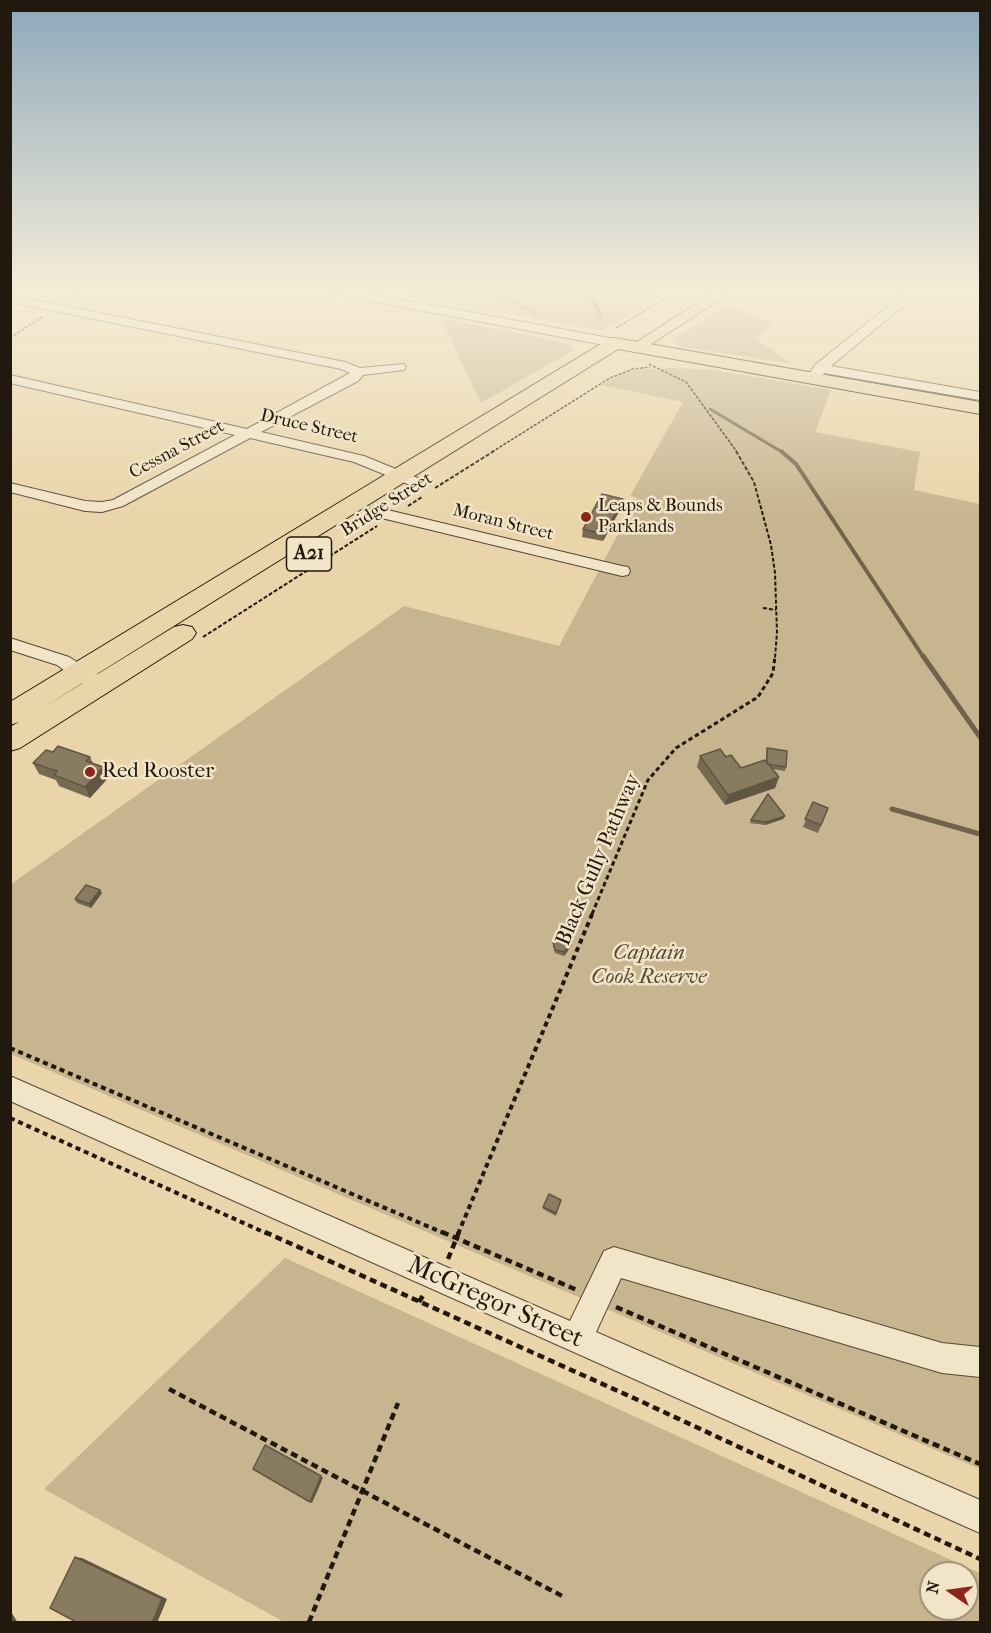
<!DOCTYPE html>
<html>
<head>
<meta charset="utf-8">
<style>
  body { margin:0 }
  #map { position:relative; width:991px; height:1633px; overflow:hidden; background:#e9d5a9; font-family:"IM FELL French Canon",serif }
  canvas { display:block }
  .frame { position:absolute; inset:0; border:12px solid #22190e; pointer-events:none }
  .north { position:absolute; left:919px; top:1561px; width:60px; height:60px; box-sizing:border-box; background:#f1e4c7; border:2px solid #9e937d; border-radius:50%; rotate:283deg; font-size:16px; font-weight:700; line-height:24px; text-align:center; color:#22190e }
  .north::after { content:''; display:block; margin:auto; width:21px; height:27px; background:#8f2418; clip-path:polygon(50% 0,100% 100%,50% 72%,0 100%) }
</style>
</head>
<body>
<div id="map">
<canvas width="991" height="1633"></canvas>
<div class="frame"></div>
<div class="north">N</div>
</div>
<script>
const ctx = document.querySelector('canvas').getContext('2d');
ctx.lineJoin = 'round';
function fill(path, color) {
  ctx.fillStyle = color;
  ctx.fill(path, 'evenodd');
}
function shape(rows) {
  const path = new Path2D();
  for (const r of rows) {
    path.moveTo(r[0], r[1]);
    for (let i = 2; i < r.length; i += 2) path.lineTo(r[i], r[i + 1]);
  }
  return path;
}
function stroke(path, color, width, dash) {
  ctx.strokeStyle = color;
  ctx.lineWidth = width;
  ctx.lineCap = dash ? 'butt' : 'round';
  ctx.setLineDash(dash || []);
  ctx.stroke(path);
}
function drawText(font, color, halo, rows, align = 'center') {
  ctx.font = font + ' "IM FELL French Canon",serif';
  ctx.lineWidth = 5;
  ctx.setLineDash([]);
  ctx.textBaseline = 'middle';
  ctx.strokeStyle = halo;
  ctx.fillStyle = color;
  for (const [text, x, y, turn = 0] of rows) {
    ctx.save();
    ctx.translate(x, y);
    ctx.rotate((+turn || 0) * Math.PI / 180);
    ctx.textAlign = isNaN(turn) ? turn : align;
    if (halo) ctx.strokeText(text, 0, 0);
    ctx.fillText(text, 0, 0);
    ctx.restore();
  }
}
fill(shape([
  [358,287,676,287,603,331],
  [728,305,774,324,755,339,793,364,678,346,672,340],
  [440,318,536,337,571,345,574,350,481,403],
  [673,368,715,370,831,390,815,432,920,452,914,490,980,504,980,1469,11,1054,10,885,404,606,559,646,637,498,630,496,683,402,601,385,626,372,644,369],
  [285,1258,980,1573,980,1622,284,1622,44,1489],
  [931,1573,967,1573,967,1609,931,1609]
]), '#c7b58f');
stroke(shape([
  [586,287,601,316],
  [710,409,782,452]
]), '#71634b', 3);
stroke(shape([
  [781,451,796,464,924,658]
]), '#71634b', 4);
stroke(shape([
  [923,656,980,737],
  [892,809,980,834]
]), '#71634b', 5);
const minor = shape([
  [307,287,334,287,615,339,621,343,615,347,313,290,307,287],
  [912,287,926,287,831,366,980,392,980,400,824,373,821,377,811,377,809,374,815,365,912,287],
  [10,295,345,362,360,368,404,364,406,367,404,370,363,375,358,381,261,432,364,456,425,481,428,484,425,487,415,487,354,462,250,438,123,506,102,512,85,511,10,492,10,483,85,501,102,502,113,500,235,435,10,383,10,375,247,429,350,373,341,369,10,302,10,295],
  [375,507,622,566,628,567,630,571,628,575,622,576,369,515,367,512,369,509,375,507],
  [10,638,69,657,101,677,103,682,101,687,94,688,87,687,57,665,10,650,10,638],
  [10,1076,570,1321,604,1251,614,1247,942,1343,980,1347,980,1377,942,1373,621,1278,596,1332,980,1500,980,1533,10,1101,10,1076]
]);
const major = shape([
  [722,287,739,287,642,350,637,352,629,347,722,287]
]);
const highway = shape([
  [615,338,980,402,980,414,618,349,36,712,174,627,183,625,192,627,196,633,192,639,20,748,10,751,10,727,19,722,10,725,10,702,609,339,615,338]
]);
stroke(minor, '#544835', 2);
stroke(major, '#22190e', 2);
stroke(highway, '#22190e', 2);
stroke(shape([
  [283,287,298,290],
  [482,287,537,314],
  [72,298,88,287],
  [616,328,683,287],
  [10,338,42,317],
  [649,364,686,382,737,452],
  [492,452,610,378,633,369,650,367]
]), '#22190e', 1.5, [3, 1.5]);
stroke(shape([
  [736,451,754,482,771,545,775,573,777,632,775,658],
  [435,488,494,451],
  [408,506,422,497],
  [763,608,776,610],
  [203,637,377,526]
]), '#22190e', 2, [4, 2]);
stroke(shape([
  [592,914,648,780,676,748,758,697,773,673,775,656]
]), '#22190e', 3, [4.5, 3]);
stroke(shape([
  [10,1048,446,1234],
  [10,1118,268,1234],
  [458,1234,593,912]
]), '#22190e', 4, [5, 4]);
stroke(shape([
  [265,1232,638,1400,980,1559],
  [442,1232,577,1290],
  [448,1259,459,1232],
  [419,1302,424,1294],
  [616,1307,980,1464],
  [169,1389,564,1597],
  [309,1622,398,1403]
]), '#22190e', 4.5, [7, 4.5]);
fill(minor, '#f1e4c7');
fill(major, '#e9d5a9');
fill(highway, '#e9d5a9');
fill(shape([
  [622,506,603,541,582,537,583,529],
  [767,748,786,767,785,771,772,769,779,777,775,788,725,805,697,767,700,756,726,757,741,768,766,761,766,752],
  [53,752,90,757,93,763,103,767,108,778,90,798,59,786,56,780,39,774,33,763],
  [813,802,828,808,818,833,803,827],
  [785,816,783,819,765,825,750,823,751,820],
  [100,890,102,893,91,908,77,903,75,899],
  [572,941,572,945,564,956,555,953,553,946,553,942],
  [561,1202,556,1216,543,1209,543,1207]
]), '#766a52');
fill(shape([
  [623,499,622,506,603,541,604,534],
  [103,767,108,778,90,798,85,787],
  [779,777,775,788,725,805,728,795],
  [785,816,783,819,765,825,766,822],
  [100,890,102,893,91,908,89,904],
  [572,941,572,945,564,956,564,952],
  [321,1476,323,1478,312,1503,310,1502],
  [75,1557,82,1558,167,1599,157,1623,152,1623],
  [10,1610,18,1623,11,1623]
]), '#605642');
const building = shape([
  [602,494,623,499,604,534,583,529,602,494],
  [58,746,90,757,86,761,103,767,85,787,54,775,57,771,33,763,46,750,53,752,58,746],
  [767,748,787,751,786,767,768,764,767,763,767,748],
  [720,749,726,757,731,755,741,768,765,760,779,777,728,795,700,756,720,749],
  [768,794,785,816,766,822,751,820,768,794],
  [813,802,828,808,821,825,805,819,813,802],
  [86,885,100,890,89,904,75,899,86,885],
  [562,932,571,934,572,941,564,952,555,950,553,942,556,936,562,932],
  [549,1194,561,1200,556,1213,543,1207,549,1194],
  [265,1445,321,1476,310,1502,253,1469,265,1445],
  [75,1557,162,1599,152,1623,78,1623,50,1608,75,1557]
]);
fill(building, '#897b5f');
stroke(building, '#605642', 1.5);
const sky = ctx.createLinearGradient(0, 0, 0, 516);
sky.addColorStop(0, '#8da8ba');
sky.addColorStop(0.56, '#f5ecd8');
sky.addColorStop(1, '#f5ecd800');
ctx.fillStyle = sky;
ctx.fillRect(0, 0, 991, 516);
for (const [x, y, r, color] of [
  [586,517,6,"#8f2418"],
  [90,772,6,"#8f2418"]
]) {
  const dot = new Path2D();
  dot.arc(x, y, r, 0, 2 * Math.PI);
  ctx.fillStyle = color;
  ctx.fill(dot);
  stroke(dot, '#f1e4c7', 2);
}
drawText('18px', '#22190e', '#f1e4c7', [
  ["Druce Street",309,427,13],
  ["Cessna Street",177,450,-28],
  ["Bridge Street",387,505,-32],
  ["Moran Street",503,523,14]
]);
drawText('18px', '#22190e', '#f1e4c7', [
  ["Leaps & Bounds",598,507],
  ["Parklands",598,528]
], 'left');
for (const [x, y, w] of [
  [309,554,45]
]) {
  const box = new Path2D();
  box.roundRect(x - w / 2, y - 17, w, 34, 4.5);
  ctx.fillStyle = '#f1e4c7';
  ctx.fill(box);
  stroke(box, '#22190e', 1.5);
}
drawText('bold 20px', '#22190e', null, [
  ["A21",309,554]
]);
drawText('21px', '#22190e', '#f1e4c7', [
  ["Red Rooster",102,772]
], 'left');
drawText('21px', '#22190e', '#f1e4c7', [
  ["Black Gully Pathway",599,860,-67]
]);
drawText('italic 21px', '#544835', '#f1e4c7', [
  ["Captain",649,954],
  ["Cook Reserve",649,978]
]);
drawText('26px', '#22190e', '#f1e4c7', [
  ["McGregor Street",495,1303,24]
]);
</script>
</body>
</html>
